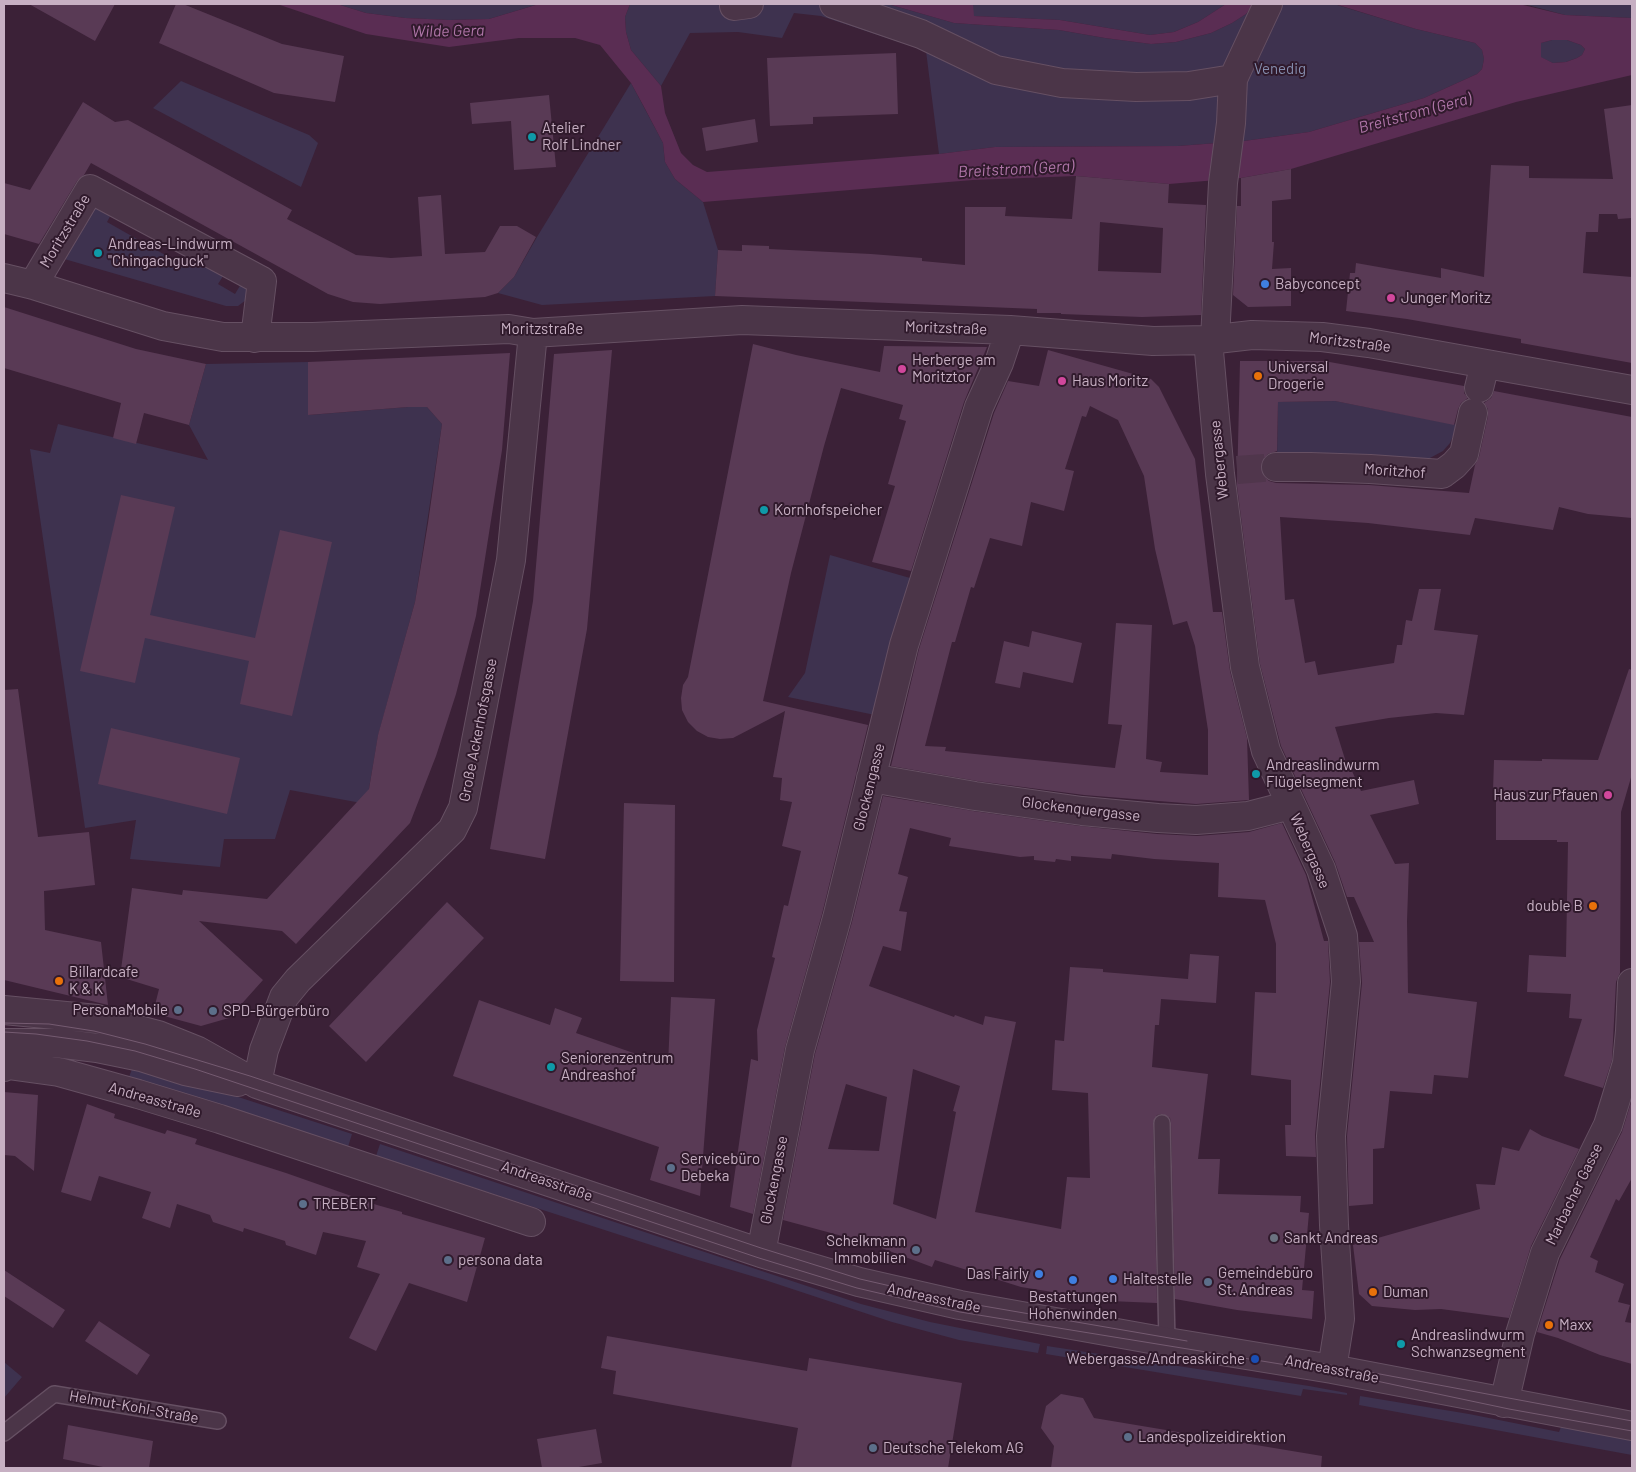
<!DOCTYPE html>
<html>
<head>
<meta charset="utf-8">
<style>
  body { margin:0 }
  #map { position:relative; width:1636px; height:1472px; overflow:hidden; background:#3b2137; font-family:Barlow,sans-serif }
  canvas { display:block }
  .frame { position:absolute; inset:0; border:5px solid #c7b0c3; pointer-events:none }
</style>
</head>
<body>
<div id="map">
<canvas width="1636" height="1472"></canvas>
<div class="frame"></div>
</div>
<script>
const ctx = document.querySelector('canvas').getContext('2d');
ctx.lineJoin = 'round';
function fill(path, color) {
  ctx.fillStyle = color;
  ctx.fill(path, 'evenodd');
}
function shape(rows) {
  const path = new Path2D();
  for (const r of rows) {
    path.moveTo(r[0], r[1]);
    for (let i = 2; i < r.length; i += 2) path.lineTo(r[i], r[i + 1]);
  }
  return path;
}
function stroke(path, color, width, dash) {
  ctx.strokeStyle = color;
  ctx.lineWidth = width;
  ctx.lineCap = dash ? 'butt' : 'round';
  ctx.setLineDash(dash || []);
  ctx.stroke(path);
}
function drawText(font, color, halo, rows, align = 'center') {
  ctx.font = font + ' Barlow,sans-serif';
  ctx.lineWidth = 4;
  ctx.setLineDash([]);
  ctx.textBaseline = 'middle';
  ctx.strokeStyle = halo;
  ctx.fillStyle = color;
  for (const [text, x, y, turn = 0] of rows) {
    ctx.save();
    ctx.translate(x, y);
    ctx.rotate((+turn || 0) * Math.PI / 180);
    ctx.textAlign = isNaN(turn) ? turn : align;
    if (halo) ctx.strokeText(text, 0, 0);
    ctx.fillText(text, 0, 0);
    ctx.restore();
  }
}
fill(shape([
  [337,4,539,4,489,19,449,20,405,18,366,13],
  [630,4,888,4,954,23,1059,30,1105,38,1151,44,1176,42,1211,33,1232,23,1246,14,1254,4,1334,4,1416,29,1475,43,1482,50,1484,59,1482,69,1477,74,1424,98,1309,132,1244,141,1178,146,995,147,939,154,926,51,821,16,794,13,782,38,738,32,690,33,661,86,631,50,626,32,625,17],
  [973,4,1226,4,1198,22,1174,32,1150,35,1060,20,973,16],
  [1524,4,1632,4,1632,18,1565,15],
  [1552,40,1567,40,1581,45,1585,49,1582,55,1577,58,1566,62,1553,63,1540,57,1541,43],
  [181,81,309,135,318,143,301,187,153,108],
  [631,83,663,143,665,162,675,179,703,202,718,250,715,296,542,305,498,293,514,277,537,237],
  [87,206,115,207,107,222,188,268,197,253,227,270,218,284,235,294,244,279,248,291,246,300,238,306,226,306,61,258],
  [308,362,309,415,408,407,427,407,442,424,415,602,378,736,366,806,356,802,290,790,275,839,224,839,220,867,130,859,136,820,85,828,30,449,50,453,58,424,208,460,189,425,206,364],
  [1335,401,1458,425,1450,443,1443,451,1428,459,1408,460,1352,454,1315,454,1277,458,1278,402],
  [830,555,917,580,875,715,788,697,805,673],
  [132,1069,229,1094,352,1134,348,1147,129,1077],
  [380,1144,861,1304,930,1322,1040,1344,1038,1353,959,1340,892,1322,765,1280,688,1257,376,1156],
  [1047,1346,1309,1386,1347,1393,1347,1395,1303,1389,1301,1396,1046,1354],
  [4,1362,22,1377,4,1398],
  [1360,1396,1469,1414,1559,1432,1561,1427,1632,1440,1632,1455,1359,1405]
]), '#3e324f');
fill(shape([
  [277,4,337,4,366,13,405,18,450,20,489,19,539,4,630,4,625,17,626,32,631,50,661,86,665,113,681,153,693,165,707,172,939,154,995,147,1178,146,1244,141,1309,132,1424,98,1477,74,1482,69,1484,59,1482,50,1475,43,1416,29,1335,4,1519,4,1565,15,1632,18,1632,75,1516,102,1291,169,1241,178,1169,184,1076,176,973,180,703,202,675,179,665,162,663,143,643,105,631,83,600,45,575,38,519,38,449,47,366,34],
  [1552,40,1567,40,1581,45,1585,49,1582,55,1577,58,1566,62,1553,63,1541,57,1541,43],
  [888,4,973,4,974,16,1060,20,1150,35,1174,32,1198,22,1226,4,1254,4,1246,14,1232,23,1211,33,1176,42,1151,44,1105,38,1059,30,954,23]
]), '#5a2d53');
fill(shape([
  [29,4,115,4,95,41],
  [176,4,183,4,282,44,344,56,335,102,274,93,159,43],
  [896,53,898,114,813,117,813,124,770,126,767,58],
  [549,95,556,167,514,170,511,121,472,124,470,103],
  [83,102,115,122,128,120,292,210,287,219,356,255,391,258,422,256,418,197,441,195,445,254,485,252,500,226,517,226,536,237,514,277,498,293,485,297,380,304,353,302,328,294,91,163,84,175,77,181,39,244,4,234,4,183,30,190],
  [1632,105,1632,218,1618,219,1617,214,1599,214,1598,232,1586,232,1583,273,1632,277,1632,363,1521,343,1521,339,1407,319,1346,311,1350,273,1355,273,1356,263,1441,278,1441,268,1484,277,1491,165,1529,166,1529,178,1613,179,1604,109],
  [755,119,758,142,706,151,702,128],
  [1291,169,1291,199,1272,201,1272,242,1274,242,1272,269,1291,268,1291,306,1248,307,1233,295,1237,206,1241,206,1241,178],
  [1076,176,1169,184,1168,203,1206,205,1201,315,1142,317,1061,314,1061,313,1037,313,1037,309,715,296,718,250,742,251,742,245,769,246,769,249,871,254,922,258,922,261,965,265,965,207,1006,207,1005,216,1072,219],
  [1100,222,1163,228,1161,273,1098,271],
  [4,307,136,349,206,364,189,425,144,413,136,444,113,438,121,403,4,368],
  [753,344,796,355,880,372,884,346,987,347,964,402,911,571,872,562,895,486,888,484,906,421,899,419,903,405,841,388,824,446,791,573,763,701,868,725,822,914,785,1047,753,1214,730,1207,751,1059,758,1061,757,1030,775,958,772,957,784,905,788,906,801,851,782,846,792,802,780,800,782,778,773,777,785,711,733,738,720,739,708,737,697,731,688,722,682,710,681,698,683,685,688,677],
  [612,350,587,629,545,859,490,849,533,601,554,354],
  [1048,350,1151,379,1159,387,1195,459,1213,612,1222,612,1230,671,1247,738,1249,800,1196,804,1084,795,977,781,891,766,919,649,994,413,1008,381,1039,386],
  [1090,406,1118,420,1144,476,1155,549,1173,625,1187,621,1195,646,1208,730,1208,775,1160,772,1162,762,1146,759,1152,625,1116,623,1108,724,1122,725,1115,768,945,751,946,747,925,746,952,642,955,642,971,587,974,588,990,538,1022,546,1031,502,1064,511,1074,471,1065,469,1082,416,1086,417],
  [510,353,502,450,476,616,456,694,436,756,410,823,296,944,282,931,199,921,263,980,229,1018,201,1026,153,1013,159,989,120,977,132,888,182,895,183,890,267,899,369,789,378,735,415,602,428,523,442,424,427,407,408,407,308,415,308,362],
  [1240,361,1324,361,1464,386,1464,393,1468,398,1461,403,1458,409,1454,425,1335,401,1278,402,1277,451,1268,454,1262,460,1260,467,1263,475,1269,481,1276,483,1369,485,1469,493,1475,465,1479,457,1488,416,1488,409,1484,403,1491,398,1494,391,1632,417,1632,518,1588,514,1559,507,1553,530,1475,518,1470,535,1368,523,1280,517,1285,600,1294,599,1305,663,1315,661,1318,675,1394,663,1397,645,1402,645,1406,620,1412,621,1419,589,1441,589,1434,630,1478,635,1464,715,1436,713,1389,718,1335,727,1349,772,1352,771,1361,791,1414,780,1419,804,1370,815,1395,864,1409,863,1407,921,1408,993,1477,1002,1468,1078,1434,1075,1432,1094,1390,1091,1384,1148,1373,1149,1373,1204,1349,1206,1347,1136,1362,983,1359,942,1374,942,1354,897,1347,897,1335,862,1281,746,1260,664,1237,486],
  [121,495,175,507,150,615,255,638,280,530,332,542,292,716,240,704,249,661,145,638,135,683,80,671],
  [1032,631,1082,643,1073,683,1023,672,1020,688,995,683,1004,641,1029,647],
  [1629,669,1632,670,1632,774,1621,812,1620,973,1616,982,1612,1060,1603,1088,1564,1076,1582,1019,1569,1018,1571,994,1527,992,1529,955,1566,957,1568,842,1557,842,1557,840,1496,840,1496,791,1493,791,1494,760,1542,761,1542,759,1598,760],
  [18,689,38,837,89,832,95,885,44,891,45,930,101,942,108,1005,4,980,4,690],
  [111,728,240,758,227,814,98,784],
  [883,796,973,811,1080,826,1157,834,1197,836,1249,832,1282,823,1306,875,1324,941,1328,941,1330,982,1315,1135,1316,1157,1286,1156,1285,1125,1291,1125,1291,1080,1251,1075,1255,992,1276,993,1276,944,1265,900,1218,897,1219,863,1154,859,1112,854,1111,859,1071,856,1071,861,1056,859,1055,862,1034,860,1034,856,1020,857,949,846,951,838,910,828,898,874,908,877,899,911,907,912,901,951,883,946,869,986,954,1017,955,1015,983,1025,985,1016,1016,1022,975,1212,1061,1229,1067,1177,1090,1178,1088,1093,1052,1090,1055,1040,1064,1041,1070,967,1103,969,1103,972,1188,979,1190,954,1219,956,1216,1003,1161,999,1159,1025,1155,1025,1152,1067,1208,1074,1198,1159,1220,1159,1218,1194,1301,1196,1300,1212,1309,1213,1302,1290,1314,1291,1312,1319,1237,1310,1175,1299,1171,1123,1170,1118,1162,1114,1157,1115,1153,1123,1157,1303,1109,1301,1021,1287,935,1260,932,1267,868,1243,783,1220,815,1054,852,922],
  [913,1069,960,1086,953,1111,956,1112,936,1219,893,1204],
  [846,1084,887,1097,879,1151,828,1149],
  [624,803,675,805,674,982,620,981],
  [447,902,484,938,366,1062,329,1026],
  [671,997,715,999,700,1196,650,1180,659,1147,453,1076,479,1000,550,1025,555,1008,582,1018,576,1033,668,1065],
  [4,1092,38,1095,34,1171,15,1156,4,1155],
  [1632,1099,1632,1178,1619,1201,1616,1199,1590,1257,1598,1261,1595,1272,1624,1284,1618,1302,1630,1305,1625,1322,1632,1323,1632,1364,1600,1355,1558,1338,1537,1332,1560,1259,1622,1132],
  [87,1104,115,1114,114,1118,165,1134,167,1130,197,1139,195,1144,286,1173,377,1205,402,1212,402,1214,485,1238,467,1302,409,1283,376,1351,349,1338,380,1274,357,1267,366,1241,323,1232,316,1255,286,1245,285,1241,244,1228,243,1232,213,1222,210,1215,177,1204,170,1228,142,1218,151,1192,99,1176,91,1201,61,1192],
  [1530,1129,1542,1136,1579,1149,1531,1246,1509,1318,1441,1309,1415,1310,1372,1306,1359,1294,1353,1245,1480,1209,1476,1184,1495,1185,1502,1147,1519,1151],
  [4,1270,65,1310,53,1328,4,1296],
  [99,1321,150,1355,137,1375,85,1341],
  [607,1336,807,1371,809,1358,962,1383,948,1468,791,1468,798,1428,613,1394,616,1371,601,1368],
  [1061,1394,1083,1398,1094,1418,1322,1456,1321,1468,1051,1468,1054,1446,1041,1428,1046,1406],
  [68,1425,153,1441,149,1468,108,1468,63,1459],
  [596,1429,602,1463,573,1468,542,1468,537,1439]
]), '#593a55');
stroke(shape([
  [1237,470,1276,467]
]), '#50364c', 28, [28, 14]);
const lane = shape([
  [1162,1123,1167,1342],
  [4,1433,54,1394,218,1421]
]);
const street = shape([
  [834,4,921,34,996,70,1062,83,1136,87,1189,86,1233,79],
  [734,6,749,4],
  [4,278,33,285,163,326,223,337,313,337,509,329,533,333,742,320,1010,330,1153,341,1208,340,1252,335,1322,337,1369,343,1632,390],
  [33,285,90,189,262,281,255,338],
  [1215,339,1223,183,1231,123,1233,79,1268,4],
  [1208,340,1220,474,1245,667,1266,751,1321,869,1343,936,1346,982,1331,1136,1334,1225,1340,1319,1332,1369],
  [1479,388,1485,364],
  [1276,467,1310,467,1370,469,1442,474,1454,465,1464,454,1473,413],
  [871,778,975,796,1082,811,1158,818,1196,820,1248,816,1291,805],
  [4,1010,97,1019,158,1035,198,1051,257,1084,761,1253,859,1282,960,1305,1167,1342,1332,1369,1632,1426],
  [4,1043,56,1043,97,1048,141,1057,185,1071,238,1082],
  [4,1067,8,1065,59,1072,138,1094,220,1119,531,1222],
  [257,1084,264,1050,284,997,298,980,452,830,463,808,511,560,533,333],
  [761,1253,800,1050,837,918,904,645,979,407,999,363,1010,330],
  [1504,1403,1520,1334,1545,1253,1608,1125,1627,1063,1630,1031,1632,983]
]);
stroke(lane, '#665063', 18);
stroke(street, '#665063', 30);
stroke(lane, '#4b3548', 15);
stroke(street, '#4b3548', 28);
stroke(shape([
  [4,1023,49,1024,94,1031,145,1044,250,1076,761,1248,860,1279,960,1302,1187,1341],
  [4,1032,36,1034,87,1041,135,1051,195,1069,759,1258,857,1288,960,1312,1348,1375,1509,1409,1632,1431],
  [1286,1357,1335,1366],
  [1369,1372,1632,1421]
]), '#755b71', 1);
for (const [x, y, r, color] of [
  [532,137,5,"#0f9aa8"],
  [98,253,5,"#0f9aa8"],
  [1265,284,5,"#3f7fe0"],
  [1391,298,5,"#d1479c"],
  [902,369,5,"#d1479c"],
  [1258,376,5,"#e8710a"],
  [1062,381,5,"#d1479c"],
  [764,510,5,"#0f9aa8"],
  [1256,774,5,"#0f9aa8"],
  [1608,795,5,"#d1479c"],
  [1593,906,5,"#e8710a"],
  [59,981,5,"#e8710a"],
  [178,1010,5,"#5c6f8a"],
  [213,1011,5,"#5c6f8a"],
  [551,1067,5,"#0f9aa8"],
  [671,1168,5,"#5c6f8a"],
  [303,1204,5,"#5c6f8a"],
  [1274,1238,5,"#6b7280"],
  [916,1250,5,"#5c6f8a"],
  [448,1260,5,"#5c6f8a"],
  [1039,1274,5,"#3f7fe0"],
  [1113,1279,5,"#3f7fe0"],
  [1073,1280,5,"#3f7fe0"],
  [1208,1282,5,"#5c6f8a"],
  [1373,1292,5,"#e8710a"],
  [1549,1325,5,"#e8710a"],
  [1401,1344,5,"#0f9aa8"],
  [1255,1359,5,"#1a4fb4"],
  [1128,1437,5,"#5c6f8a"],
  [873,1448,5,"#5c6f8a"]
]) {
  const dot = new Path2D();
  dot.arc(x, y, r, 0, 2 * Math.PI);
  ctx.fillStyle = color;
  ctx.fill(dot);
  stroke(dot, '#301a2c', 2);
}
drawText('15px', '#858dad', '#301a2c', [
  ["Venedig",1280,69]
]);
drawText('15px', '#c7b0c3', '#301a2c', [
  ["Atelier",542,128],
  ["Rolf Lindner",542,145],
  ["Andreas-Lindwurm",108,244],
  ["\"Chingachguck\"",108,261],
  ["Babyconcept",1275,284],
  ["Junger Moritz",1401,298],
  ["Herberge am",912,360],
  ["Moritztor",912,377],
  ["Universal",1268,367],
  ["Drogerie",1268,384],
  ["Haus Moritz",1072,381],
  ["Kornhofspeicher",774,510],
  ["Andreaslindwurm",1266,765],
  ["Flügelsegment",1266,782],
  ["Haus zur Pfauen",1598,795,"right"],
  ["double B",1583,906,"right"],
  ["Billardcafe",69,972],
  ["K & K",69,989],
  ["PersonaMobile",168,1010,"right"],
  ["SPD-Bürgerbüro",223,1011],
  ["Seniorenzentrum",561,1058],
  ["Andreashof",561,1075],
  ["Servicebüro",681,1159],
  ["Debeka",681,1176],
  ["TREBERT",313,1204],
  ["Sankt Andreas",1284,1238],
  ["Schelkmann",906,1241,"right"],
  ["Immobilien",906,1258,"right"],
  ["persona data",458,1260],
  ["Gemeindebüro",1218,1273],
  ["St. Andreas",1218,1290],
  ["Das Fairly",1029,1274,"right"],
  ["Haltestelle",1123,1279],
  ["Duman",1383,1292],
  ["Bestattungen",1073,1297,"center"],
  ["Hohenwinden",1073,1314,"center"],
  ["Maxx",1559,1325],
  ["Andreaslindwurm",1411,1335],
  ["Schwanzsegment",1411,1352],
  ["Webergasse/Andreaskirche",1245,1359,"right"],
  ["Landespolizeidirektion",1138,1437],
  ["Deutsche Telekom AG",883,1448]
], 'left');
drawText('15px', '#c7b0c3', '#301a2c', [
  ["Moritzstraße",65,231,-59],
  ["Moritzstraße",946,328,2],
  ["Moritzstraße",542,329],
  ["Moritzstraße",1350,342,7],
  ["Webergasse",1219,460,-96],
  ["Moritzhof",1395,471,4],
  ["Große Ackerhofsgasse",478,730,-79],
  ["Glockengasse",869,787,-76],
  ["Glockenquergasse",1081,809,7],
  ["Webergasse",1310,851,67],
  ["Andreasstraße",155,1100,16],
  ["Glockengasse",774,1180,-79],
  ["Andreasstraße",547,1181,19],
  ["Marbacher Gasse",1574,1194,-64],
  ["Andreasstraße",934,1298,12],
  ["Andreasstraße",1332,1369,11],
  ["Helmut-Kohl-Straße",134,1407,10]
]);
drawText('italic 16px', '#b076a9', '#301a2c', [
  ["Wilde Gera",448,31,-1],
  ["Breitstrom (Gera)",1415,113,-15],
  ["Breitstrom (Gera)",1016,169,-3]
]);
</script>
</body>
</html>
